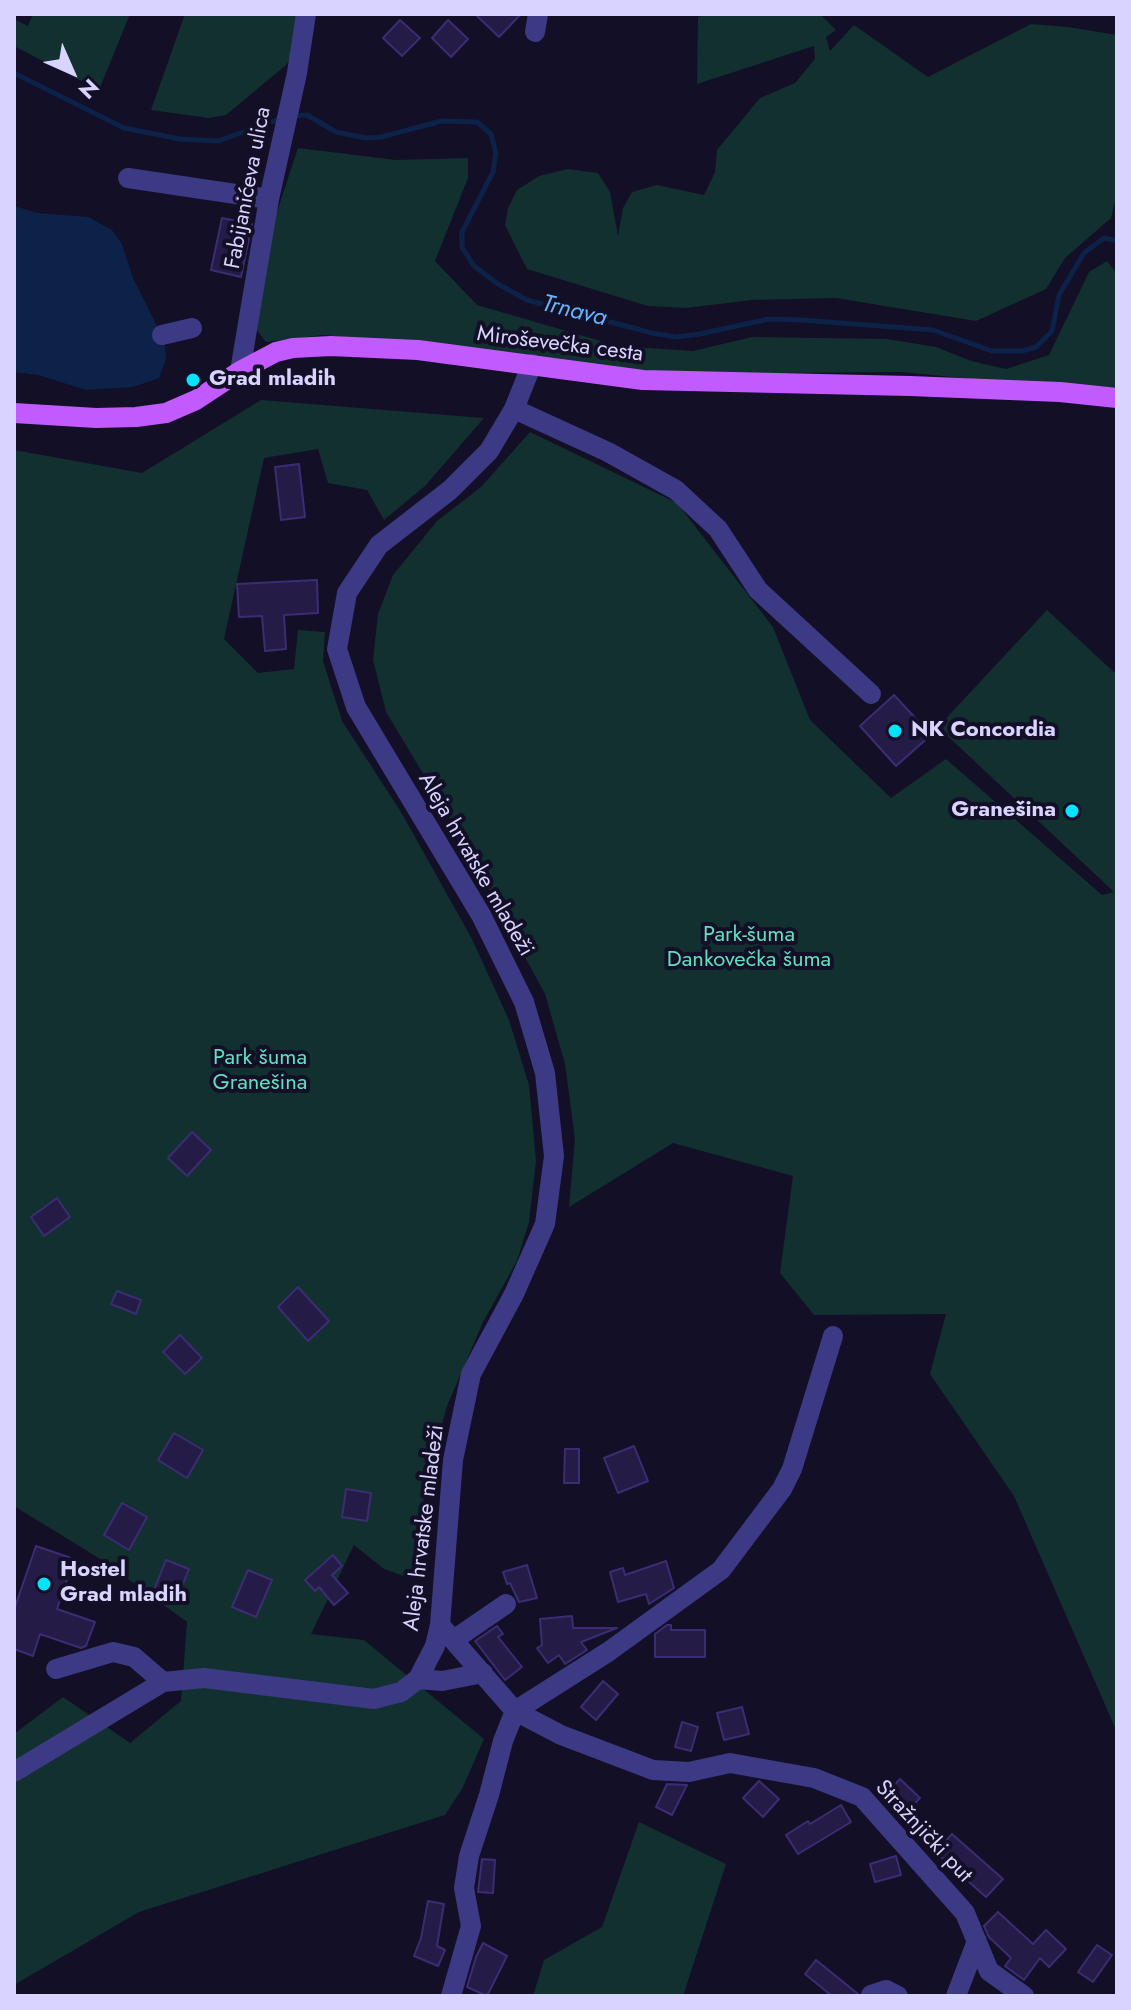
<!DOCTYPE html>
<html>
<head>
<meta charset="utf-8">
<style>
  body { margin:0 }
  #map { position:relative; width:1131px; height:2010px; overflow:hidden; background:#130f26; font-family:Jost,sans-serif }
  canvas { display:block }
  .frame { position:absolute; inset:0; border:16px solid #d9d4ff; pointer-events:none }
  .north { position:absolute; left:32px; top:32px; width:80px; height:80px; -webkit-text-stroke:6px #130f26; paint-order:stroke; rotate:135deg; font-size:22px; font-weight:700; line-height:32px; text-align:center; color:#d9d4ff }
  .north::after { content:''; display:block; margin:auto; width:28px; height:36px; background:#d9d4ff; clip-path:polygon(50% 0,100% 100%,50% 72%,0 100%) }
</style>
</head>
<body>
<div id="map">
<canvas width="1131" height="2010"></canvas>
<div class="frame"></div>
<div class="north">N</div>
</div>
<script>
const ctx = document.querySelector('canvas').getContext('2d');
ctx.lineJoin = 'round';
function fill(path, color) {
  ctx.fillStyle = color;
  ctx.fill(path, 'evenodd');
}
function shape(rows) {
  const path = new Path2D();
  for (const r of rows) {
    path.moveTo(r[0], r[1]);
    for (let i = 2; i < r.length; i += 2) path.lineTo(r[i], r[i + 1]);
  }
  return path;
}
function stroke(path, color, width, dash) {
  ctx.strokeStyle = color;
  ctx.lineWidth = width;
  ctx.lineCap = dash ? 'butt' : 'round';
  ctx.setLineDash(dash || []);
  ctx.stroke(path);
}
function drawText(font, color, halo, rows, align = 'center') {
  ctx.font = font + ' Jost,sans-serif';
  ctx.lineWidth = 8;
  ctx.setLineDash([]);
  ctx.textBaseline = 'middle';
  ctx.strokeStyle = halo;
  ctx.fillStyle = color;
  for (const [text, x, y, turn = 0] of rows) {
    ctx.save();
    ctx.translate(x, y);
    ctx.rotate((+turn || 0) * Math.PI / 180);
    ctx.textAlign = isNaN(turn) ? turn : align;
    if (halo) ctx.strokeText(text, 0, 0);
    ctx.fillText(text, 0, 0);
    ctx.restore();
  }
}
fill(shape([
  [33,14,130,14,99,90,14,46,14,19,28,26],
  [185,14,298,14,292,57,286,65,226,115,209,118,151,110],
  [708,14,820,14,836,30,826,37,830,51,854,25,928,77,1031,24,1068,27,1117,35,1117,192,1111,218,1065,258,1046,289,976,321,836,298,752,300,686,308,648,306,527,269,505,225,508,208,517,190,539,176,567,169,598,173,610,192,618,236,623,208,632,192,657,185,704,195,715,172,717,150,760,98,795,83,815,59,814,46,697,84,698,17],
  [298,148,396,160,468,158,468,178,435,261,477,305,618,346,693,351,752,337,887,339,936,347,971,361,1006,369,1049,355,1089,272,1107,261,1117,274,1117,393,901,372,653,374,508,352,322,335,266,342,252,324,271,230],
  [261,400,484,418,425,486,384,520,367,490,328,483,318,449,264,458,224,639,258,673,294,669,298,630,325,632,323,661,342,721,401,812,472,939,509,1020,529,1085,536,1161,529,1222,517,1261,483,1322,447,1406,425,1488,415,1580,384,1569,354,1545,311,1634,364,1640,484,1739,462,1789,445,1815,139,1912,14,1985,14,1734,63,1697,130,1743,181,1701,187,1622,102,1560,14,1506,14,450,142,473],
  [530,432,677,503,773,627,810,720,891,798,946,759,1102,895,1114,892,938,727,1047,610,1117,675,1117,1732,1014,1496,930,1374,946,1314,814,1315,780,1273,793,1176,673,1143,569,1207,575,1139,565,1064,545,994,448,815,386,712,373,660,378,614,393,575,437,521,481,487],
  [639,1822,726,1864,683,1996,533,1996,544,1960,602,1927]
]), '#12302f');
fill(shape([
  [14,206,38,213,88,217,112,230,122,244,133,278,164,340,166,359,159,378,133,387,86,390,38,375,14,372]
]), '#0c2248');
stroke(shape([
  [14,73,124,128,180,139,218,141,283,118],
  [292,116,307,115,336,132,366,138,381,137,442,121,477,122,491,134,496,153,493,172,462,232,462,247,474,266,498,284,527,300,652,333,676,337,700,334,769,319,801,320,933,330,992,351,1022,351,1036,347,1052,331,1059,295,1084,253,1104,238,1117,241]
]), '#0c2248', 5);
const building = shape([
  [475,14,521,14,499,37,475,14],
  [400,20,420,38,402,56,383,38,400,20],
  [448,20,468,39,451,57,432,38,448,20],
  [222,218,252,224,241,277,211,270,222,218],
  [299,464,305,517,281,520,275,467,299,464],
  [317,580,318,613,284,615,286,649,265,651,262,616,239,617,237,584,317,580],
  [894,695,931,735,896,766,860,726,894,695],
  [192,1132,211,1150,187,1176,168,1158,192,1132],
  [57,1198,70,1217,44,1236,31,1217,57,1198],
  [298,1287,329,1321,308,1341,278,1307,298,1287],
  [117,1291,141,1300,136,1314,111,1304,117,1291],
  [180,1335,202,1358,185,1374,163,1352,180,1335],
  [174,1433,203,1450,187,1478,158,1460,174,1433],
  [634,1446,648,1481,618,1493,604,1458,634,1446],
  [565,1449,579,1449,579,1483,564,1483,565,1449],
  [346,1489,371,1493,367,1521,342,1517,346,1489],
  [122,1503,147,1517,129,1550,104,1535,122,1503],
  [36,1546,74,1559,57,1609,95,1622,86,1646,81,1648,40,1634,33,1656,14,1649,14,1610,36,1546],
  [333,1555,342,1566,332,1575,348,1593,334,1605,319,1587,315,1591,305,1580,333,1555],
  [166,1560,189,1569,177,1599,154,1590,166,1560],
  [666,1561,674,1588,649,1604,646,1594,618,1602,610,1572,623,1568,625,1575,666,1561],
  [527,1565,537,1598,519,1602,510,1583,507,1584,503,1572,527,1565],
  [248,1570,272,1580,256,1617,232,1607,248,1570],
  [572,1616,573,1628,617,1628,581,1642,587,1650,565,1664,559,1655,548,1663,537,1648,542,1645,540,1619,572,1616],
  [667,1625,671,1625,671,1630,705,1630,705,1657,655,1657,655,1634,667,1625],
  [497,1626,503,1634,498,1637,522,1667,505,1680,475,1641,497,1626],
  [603,1681,618,1694,596,1720,581,1707,603,1681],
  [742,1707,749,1734,724,1740,717,1713,742,1707],
  [682,1722,698,1727,691,1751,675,1747,682,1722],
  [900,1779,920,1798,903,1816,883,1797,900,1779],
  [759,1781,779,1799,763,1817,743,1798,759,1781],
  [667,1784,687,1785,672,1815,656,1807,667,1784],
  [841,1805,851,1822,798,1854,786,1835,808,1821,810,1824,841,1805],
  [952,1834,1003,1879,986,1897,935,1852,952,1834],
  [896,1856,901,1875,875,1882,870,1864,896,1856],
  [482,1859,495,1860,493,1893,478,1892,482,1859],
  [428,1901,444,1904,437,1946,445,1950,438,1966,414,1956,421,1938,428,1901],
  [998,1912,1033,1944,1046,1930,1066,1949,1049,1967,1040,1958,1024,1980,1005,1966,1011,1958,989,1937,984,1926,998,1912],
  [483,1943,507,1956,487,1996,467,1987,476,1957,483,1943],
  [1097,1945,1112,1955,1093,1982,1078,1972,1097,1945],
  [816,1960,858,1994,858,1996,832,1996,805,1974,816,1960]
]);
fill(building, '#241b47');
stroke(building, '#3b2d73', 2);
stroke(shape([
  [535,32,538,14],
  [128,178,269,199],
  [162,335,192,328],
  [240,371,269,199,297,73,306,14],
  [514,409,608,452,676,490,718,529,758,590,871,694],
  [440,1625,515,1711,561,1735,653,1770,689,1772,730,1763,814,1778,862,1797,965,1913,989,1971,1024,1996],
  [455,1639,506,1604],
  [56,1669,113,1652,134,1657,163,1682],
  [418,1679,442,1681,483,1673],
  [14,1772,163,1682,204,1678,374,1699,401,1692,418,1679,435,1646,440,1625,453,1460,471,1374,514,1294,545,1224,554,1156,545,1073,524,1002,481,915,356,707,337,649,347,593,379,545,450,490,489,451,514,409,532,364],
  [871,1995,886,1990,898,1996],
  [451,1996,471,1926,464,1888,469,1856,489,1795,503,1741,515,1711,608,1652,721,1570,782,1489,792,1469,833,1336],
  [956,1996,977,1941]
]), '#3d3a85', 20);
stroke(shape([
  [14,413,96,418,136,417,166,413,196,400,240,371,276,352,293,348,331,346,418,350,643,380,910,386,1060,392,1117,398]
]), '#c25bff', 20);
for (const [x, y, r, color] of [
  [193,380,8,"#00e5ff"],
  [895,731,8,"#00e5ff"],
  [1072,811,8,"#00e5ff"],
  [44,1584,8,"#00e5ff"]
]) {
  const dot = new Path2D();
  dot.arc(x, y, r, 0, 2 * Math.PI);
  ctx.fillStyle = color;
  ctx.fill(dot);
  stroke(dot, '#130f26', 3);
}
drawText('22px', '#d9d4ff', '#130f26', [
  ["Fabijanićeva ulica",249,188,-79],
  ["Miroševečka cesta",560,345,7],
  ["Aleja hrvatske mladeži",475,865,60],
  ["Aleja hrvatske mladeži",425,1528,-83],
  ["Stražnjički put",923,1832,47]
]);
drawText('bold 22px', '#d9d4ff', '#130f26', [
  ["Grad mladih",209,380],
  ["NK Concordia",911,731],
  ["Granešina",1056,811,"right"],
  ["Hostel",60,1571],
  ["Grad mladih",60,1596]
], 'left');
drawText('22px', '#5fe0c0', '#130f26', [
  ["Park-šuma",749,936],
  ["Dankovečka šuma",749,961],
  ["Park šuma",260,1059],
  ["Granešina",260,1084]
]);
drawText('italic 24px', '#62b6ff', '#130f26', [
  ["Trnava",574,312,14]
]);
</script>
</body>
</html>
